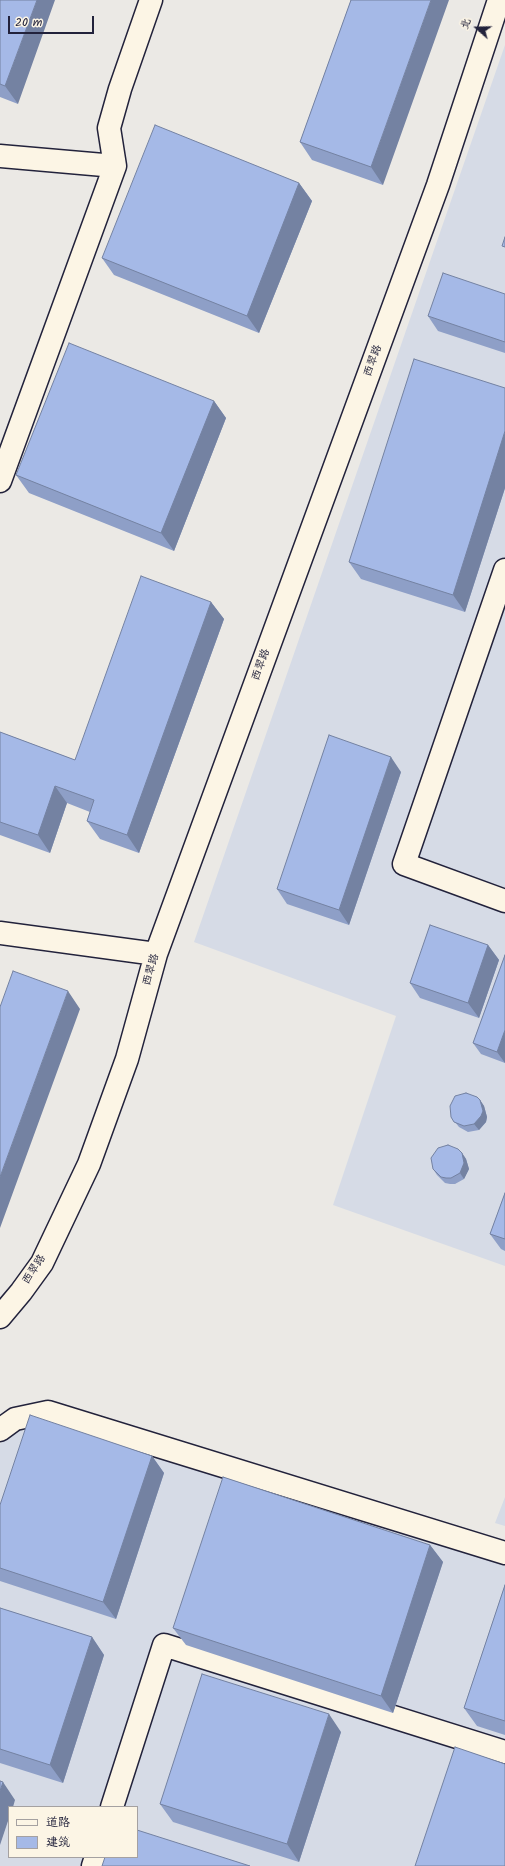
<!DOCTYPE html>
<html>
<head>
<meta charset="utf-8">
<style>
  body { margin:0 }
  #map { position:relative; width:505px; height:1866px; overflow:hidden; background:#ebe9e5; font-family:Kalam,"LXGW WenKai TC",sans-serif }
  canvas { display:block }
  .legend { position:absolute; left:8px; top:1806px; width:130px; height:52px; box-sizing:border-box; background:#fcf5e5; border:1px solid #a5a1a1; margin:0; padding:5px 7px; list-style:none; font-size:12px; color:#22223b }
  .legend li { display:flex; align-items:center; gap:8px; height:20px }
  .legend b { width:20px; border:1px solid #a5a1a1 }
  .north { position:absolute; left:457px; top:8px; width:40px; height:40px; -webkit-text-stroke:3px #fcf5e5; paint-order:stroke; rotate:290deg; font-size:11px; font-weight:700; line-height:16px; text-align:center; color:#22223b }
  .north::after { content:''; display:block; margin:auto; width:14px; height:18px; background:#22223b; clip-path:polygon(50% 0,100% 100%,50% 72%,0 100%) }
  .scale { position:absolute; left:8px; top:16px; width:86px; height:18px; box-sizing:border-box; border:2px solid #22223b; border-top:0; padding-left:5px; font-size:12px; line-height:14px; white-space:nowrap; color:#22223b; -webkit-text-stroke:3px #fcf5e5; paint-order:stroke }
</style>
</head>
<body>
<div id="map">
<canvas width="505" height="1866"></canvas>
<ul class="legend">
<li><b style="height:5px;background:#fcf5e5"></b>道路</li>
<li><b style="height:11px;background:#a5b9e7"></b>建筑</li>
</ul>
<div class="north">北</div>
<div class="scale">20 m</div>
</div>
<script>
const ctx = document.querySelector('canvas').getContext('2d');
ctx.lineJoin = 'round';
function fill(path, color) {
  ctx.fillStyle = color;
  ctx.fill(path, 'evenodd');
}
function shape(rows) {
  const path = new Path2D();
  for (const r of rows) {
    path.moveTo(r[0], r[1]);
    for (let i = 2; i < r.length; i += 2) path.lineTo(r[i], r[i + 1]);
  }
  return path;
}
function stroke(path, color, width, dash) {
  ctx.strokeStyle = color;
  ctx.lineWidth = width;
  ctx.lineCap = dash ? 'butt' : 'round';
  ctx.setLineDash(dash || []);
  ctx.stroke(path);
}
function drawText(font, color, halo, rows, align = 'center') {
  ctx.font = font + ' Kalam,"LXGW WenKai TC",sans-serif';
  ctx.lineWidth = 3.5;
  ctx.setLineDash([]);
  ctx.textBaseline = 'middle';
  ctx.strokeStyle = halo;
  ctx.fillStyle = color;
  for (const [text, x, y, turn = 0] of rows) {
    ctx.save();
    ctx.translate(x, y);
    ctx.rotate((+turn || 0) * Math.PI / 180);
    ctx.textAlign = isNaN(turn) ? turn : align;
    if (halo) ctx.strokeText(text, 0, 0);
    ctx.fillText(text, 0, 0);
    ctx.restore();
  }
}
fill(shape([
  [505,45,505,1266,333,1205,396,1016,194,942],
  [58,1423,505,1560,505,1866,0,1866,0,1444,9,1433,30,1425],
  [9,1807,137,1807,137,1857,9,1857],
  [505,1497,505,1526,495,1523]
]), '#d6dbe6');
const minor = shape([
  [0,156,115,166],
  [0,481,115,166,109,128,120,89,151,0],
  [505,570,404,864,505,901],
  [0,933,156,954],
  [0,1317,21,1292,42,1263,89,1164,127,1059,156,954,438,185,499,0],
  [0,1430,15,1419,48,1412,505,1553],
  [112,1807,164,1645,505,1752],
  [93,1866,96,1857]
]);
stroke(minor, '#22223b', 25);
stroke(minor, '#fcf5e5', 22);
fill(shape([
  [0,0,18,104,0,97],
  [351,0,383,185,312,160,300,142],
  [299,183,312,201,259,333,114,275,102,258],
  [505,294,505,353,438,331,428,316],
  [505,388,505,488,465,612,361,579,349,562],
  [214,401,226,418,174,551,29,493,16,475],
  [211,602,224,619,139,853,100,839,87,821,90,812,67,803,50,853,0,835,0,732,75,760],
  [401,772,349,925,287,904,277,889],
  [488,945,499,960,479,1018,420,998,410,983],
  [505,955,505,1063,481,1054,473,1043],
  [480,1100,484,1106,487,1117,486,1122,479,1130,468,1132,459,1127,451,1117],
  [462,1153,466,1159,469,1169,464,1179,455,1184,450,1184,445,1183,437,1175,433,1169],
  [505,1193,505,1251,501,1249,490,1234],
  [152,1456,164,1473,116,1619,0,1581,0,1505],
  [430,1545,443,1562,393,1713,186,1645,173,1628],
  [505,1585,505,1735,477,1726,464,1708],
  [0,1608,92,1637,104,1655,63,1783,0,1763],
  [341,1732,299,1862,173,1822,160,1804]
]), '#8e9fc7');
fill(shape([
  [37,0,55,0,18,104,5,86],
  [431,0,449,0,383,185,371,167],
  [299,183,312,201,259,333,247,316],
  [214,401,226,418,174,551,161,533],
  [505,431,505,488,465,612,453,595],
  [211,602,224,619,139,853,127,835],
  [391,757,401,772,349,925,339,910],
  [55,786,67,803,50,853,38,835],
  [488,945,499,960,479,1018,468,1003],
  [68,991,80,1009,0,1228,0,1177],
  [505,1030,505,1063,497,1052],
  [480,1100,484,1106,487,1117,486,1122,479,1130,474,1124],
  [462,1153,466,1159,469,1169,464,1179,460,1173],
  [152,1456,164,1473,116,1619,103,1602],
  [430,1545,443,1562,393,1713,381,1696],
  [92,1637,104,1655,63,1783,50,1765],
  [329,1714,341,1732,299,1862,287,1844],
  [3,1782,15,1800,13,1807,9,1807,9,1818,0,1845,0,1791]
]), '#7482a2');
const building = shape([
  [0,0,37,0,5,86,0,84,0,0],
  [351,0,431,0,371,167,300,142,351,0],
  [155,125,299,183,247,316,102,258,155,125],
  [505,237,505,247,502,246,505,237],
  [443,273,505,294,505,342,428,316,443,273],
  [69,343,214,401,161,533,16,475,69,343],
  [414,359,505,388,505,431,453,595,349,562,414,359],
  [141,576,211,602,127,835,87,821,94,800,55,786,38,835,0,822,0,732,75,760,141,576],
  [329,735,391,757,339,910,277,889,329,735],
  [430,925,488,945,468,1003,410,983,430,925],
  [505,955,505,1030,497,1052,473,1043,505,955],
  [13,971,68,991,0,1177,0,1007,13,971],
  [466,1093,477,1097,480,1100,483,1111,481,1116,474,1124,464,1126,454,1122,451,1117,450,1106,455,1096,466,1093],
  [448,1145,458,1149,462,1153,464,1163,460,1173,451,1178,446,1178,441,1177,433,1169,431,1158,438,1148,448,1145],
  [505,1193,505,1239,490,1234,505,1193],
  [30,1415,152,1456,103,1602,0,1568,0,1505,30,1415],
  [223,1477,430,1545,381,1696,173,1628,223,1477],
  [505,1585,505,1721,464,1708,505,1585],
  [0,1608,92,1637,50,1765,0,1749,0,1608],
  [202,1674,329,1714,287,1844,160,1804,202,1674],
  [455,1747,505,1764,505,1866,415,1866,455,1747],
  [0,1781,3,1782,0,1791,0,1781],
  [137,1830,250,1866,102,1866,105,1857,137,1857,137,1830]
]);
fill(building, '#a5b9e7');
stroke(building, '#7482a2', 1);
drawText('11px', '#22223b', '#fcf5e5', [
  ["西翠路",374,361,-70],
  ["西翠路",262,665,-70],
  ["西翠路",152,970,-74],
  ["西翠路",35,1270,-57]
]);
</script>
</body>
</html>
